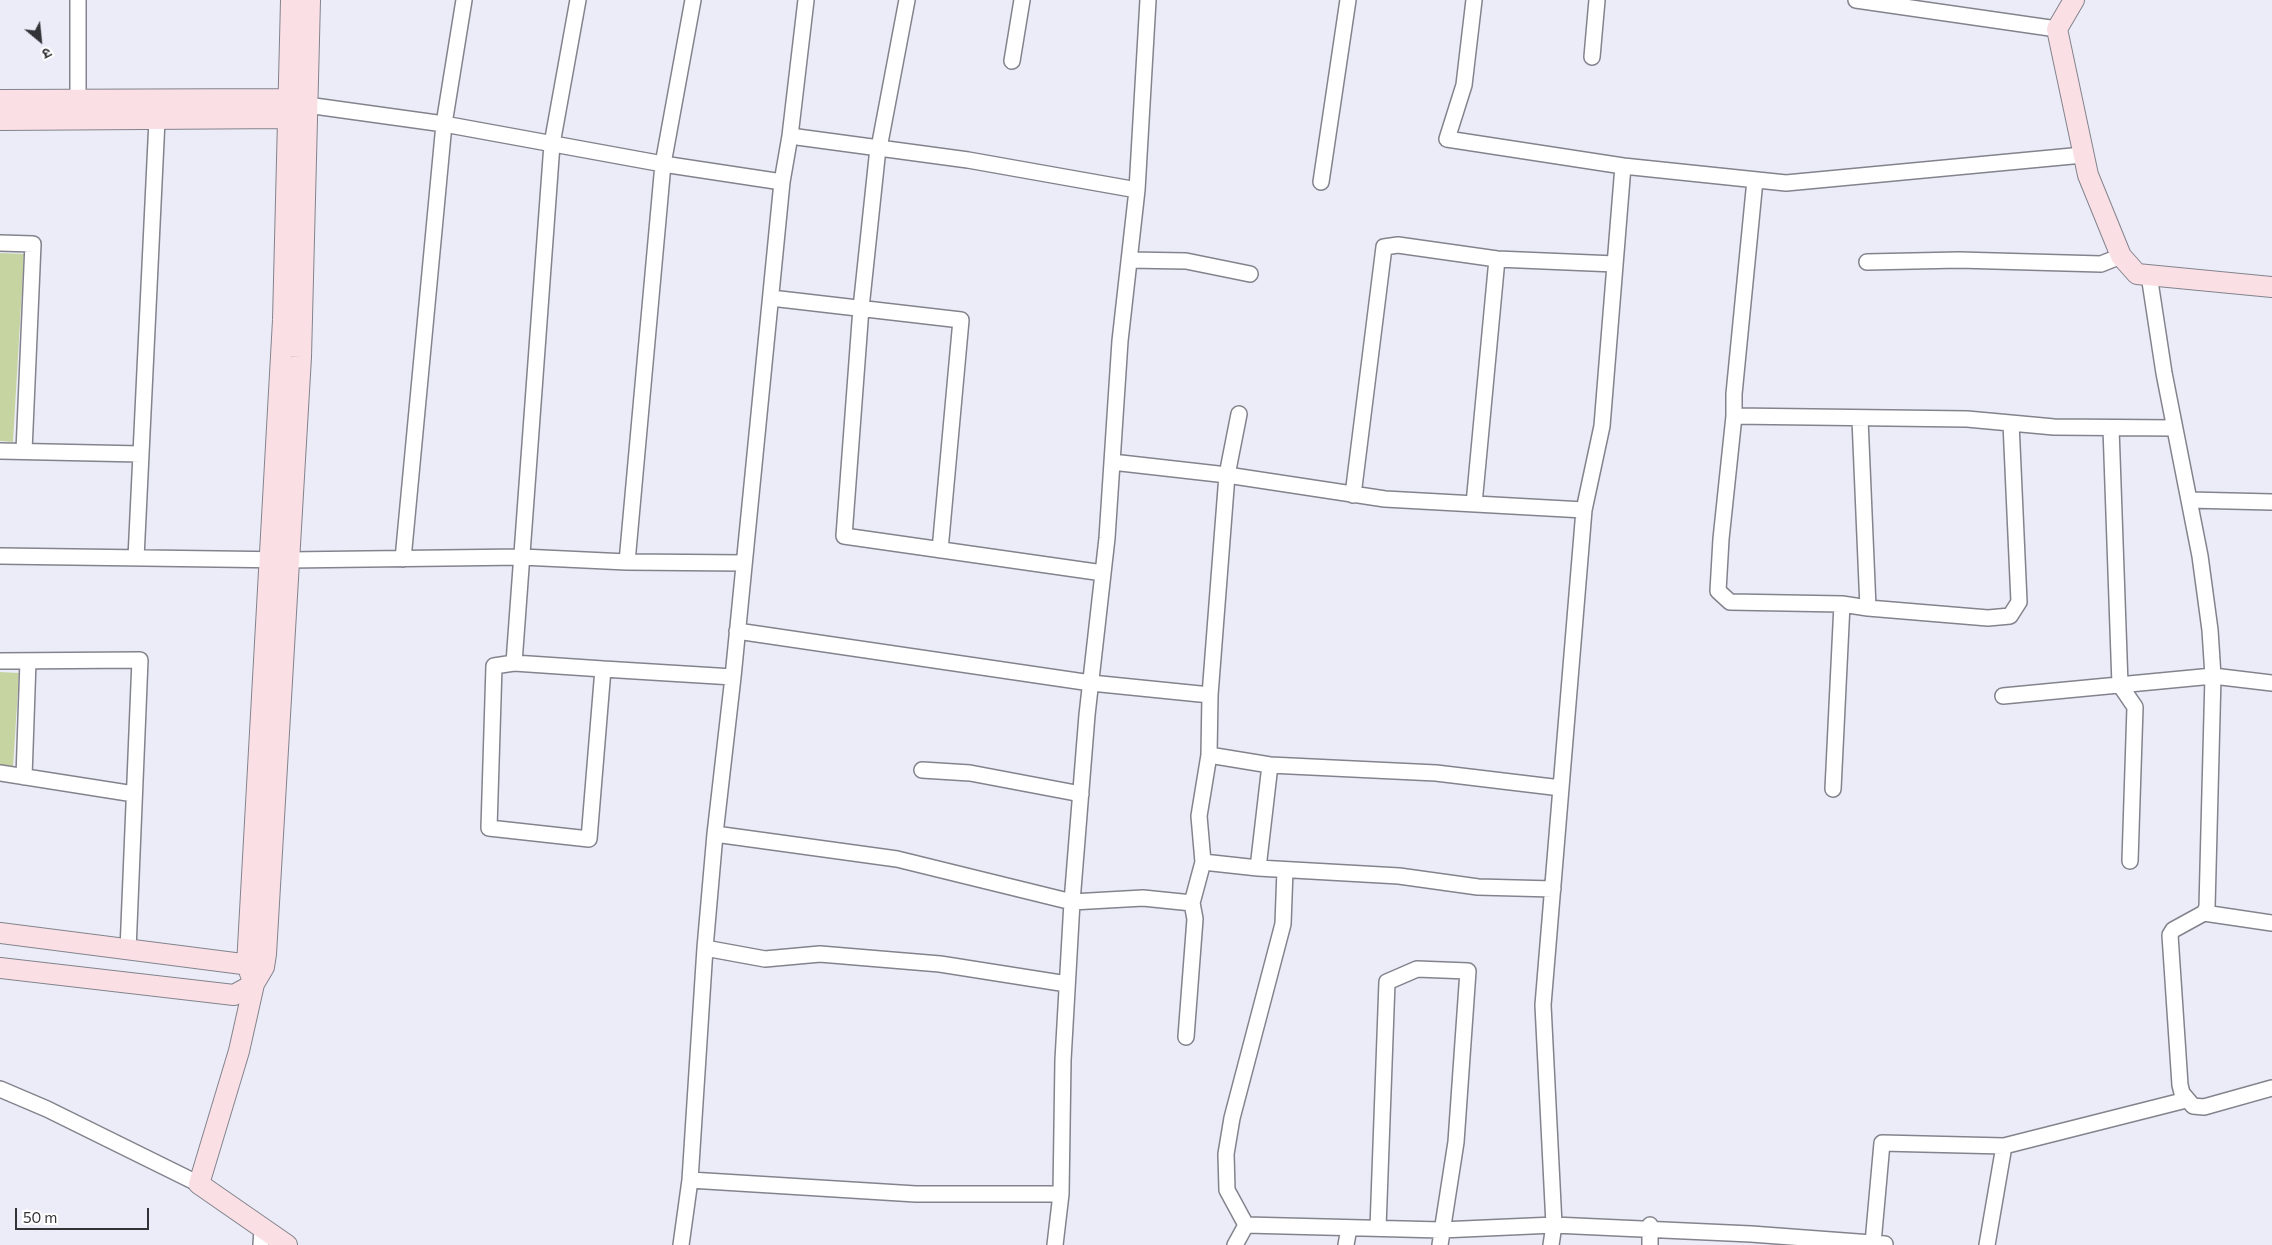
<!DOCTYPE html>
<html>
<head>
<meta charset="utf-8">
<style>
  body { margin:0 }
  #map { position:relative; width:2272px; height:1245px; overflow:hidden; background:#ececf8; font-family:Commissioner,"Noto Sans Devanagari",sans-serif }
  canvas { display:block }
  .north { position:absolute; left:15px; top:15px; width:50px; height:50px; -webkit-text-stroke:4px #fff; paint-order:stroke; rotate:152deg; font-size:14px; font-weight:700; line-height:20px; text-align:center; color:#323237 }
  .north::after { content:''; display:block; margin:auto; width:18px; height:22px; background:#323237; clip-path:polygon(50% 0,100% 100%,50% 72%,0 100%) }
  .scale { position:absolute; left:15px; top:1208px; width:134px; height:22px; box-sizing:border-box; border:2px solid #323237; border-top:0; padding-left:6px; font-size:15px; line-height:18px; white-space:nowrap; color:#323237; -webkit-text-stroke:4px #fff; paint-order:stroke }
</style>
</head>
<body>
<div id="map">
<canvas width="2272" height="1245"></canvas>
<div class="north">उ</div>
<div class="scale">50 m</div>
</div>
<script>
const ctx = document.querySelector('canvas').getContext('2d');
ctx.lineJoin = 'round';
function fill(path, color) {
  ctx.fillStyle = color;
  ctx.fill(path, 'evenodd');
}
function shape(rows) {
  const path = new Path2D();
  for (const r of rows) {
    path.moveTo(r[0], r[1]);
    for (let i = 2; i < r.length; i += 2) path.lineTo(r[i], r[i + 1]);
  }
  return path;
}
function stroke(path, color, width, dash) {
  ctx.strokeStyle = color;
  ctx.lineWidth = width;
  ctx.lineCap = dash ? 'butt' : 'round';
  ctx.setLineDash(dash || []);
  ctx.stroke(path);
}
fill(shape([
  [0,253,24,254,13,442,0,441],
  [0,672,19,673,13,768,0,766]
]), '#c6d4a2');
const street = shape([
  [907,0,879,148,878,148,861,308,844,536,1103,573],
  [1474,0,1464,85,1447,139,1623,166],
  [1856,0,2057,29],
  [1592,57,1597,0],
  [1012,61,1022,0],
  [78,100,78,0],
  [307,105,444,124,663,164,782,182,790,136,968,160,1137,190,1120,341,1107,538,1087,715,1072,902,1063,1060,1061,1194,1055,1245],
  [790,136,806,0],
  [1755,180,1734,394,1734,416,1721,539,1718,591,1730,602,1842,604,1833,789],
  [1321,182,1348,0],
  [1137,190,1148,0],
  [0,243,33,244,24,451],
  [1129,260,1186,261,1250,274],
  [1867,262,1959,260,2101,264,2121,256],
  [2149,275,2164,373,2200,556,2210,630,2213,676,2207,907,2204,913,2173,930,2170,935,2180,1085,2182,1093,2193,1106,2204,1107,2272,1088],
  [771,298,961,320,940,550],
  [1734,416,1967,419,2054,427,2174,428],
  [2111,428,2120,685,2135,707,2130,861],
  [0,451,141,454],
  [1112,462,1227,475,1385,499,1584,510,1602,426,1623,166,1786,183,2083,155],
  [1353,495,1384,247,1398,245,1497,259,1615,264],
  [2189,500,2272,502],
  [1474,504,1497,259],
  [0,556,289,560,522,557,627,562,663,164,693,0],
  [136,558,157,120],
  [403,559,444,124,464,0],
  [627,562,744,563],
  [1842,604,1868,608,1860,419],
  [1868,608,1988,618,2010,616,2019,602,2011,423],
  [737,631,1091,683,1210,695],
  [0,661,140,660,128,950],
  [514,663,552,144,578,0],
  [603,669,589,839,489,828,494,666,514,663,603,669,733,677,782,182],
  [2003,696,2213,676,2272,683],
  [1209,755,1270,765,1436,773,1561,788],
  [922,770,970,773,1081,794],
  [0,773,134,794],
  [24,777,28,661],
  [715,834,897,859,1072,902,1143,898,1192,903],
  [1203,862,1258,868,1399,876,1478,887,1553,889],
  [1258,868,1270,765],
  [2204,913,2272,923],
  [705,948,765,959,820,954,940,964,1067,984],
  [1186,1037,1195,919,1192,903,1203,862,1199,816,1209,755,1210,695,1227,475,1239,414],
  [0,1089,47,1109,199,1184],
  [690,1180,916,1194,1061,1194],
  [1246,1225,1441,1230,1554,1225,1751,1234,1885,1244],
  [1246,1225,1227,1190,1226,1154,1232,1118,1283,924,1285,870],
  [1378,1228,1387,982,1417,969,1468,971,1456,1142,1440,1245],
  [1873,1243,1882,1143,2004,1146],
  [261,1245,262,1229],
  [681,1245,690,1180,705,948,715,834,733,677],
  [1235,1245,1246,1225],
  [1346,1245,1349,1228],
  [1551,1245,1554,1225,1543,1005,1584,510],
  [1650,1245,1650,1225],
  [1987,1245,2004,1146,2186,1100]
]);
const secondary = shape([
  [2074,0,2057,29,2088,175,2121,256,2137,274,2272,287],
  [0,100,289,99,300,103],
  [0,120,288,118,299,110],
  [0,933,258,966],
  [0,968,234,995,254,984],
  [254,984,247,965,283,320,291,0],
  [287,1245,199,1184,239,1051,254,984,264,967,266,954,301,357,310,0]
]);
stroke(street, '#83838d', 18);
stroke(secondary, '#83838d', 22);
stroke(street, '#fff', 15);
stroke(secondary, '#fae0e5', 20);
</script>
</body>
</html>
